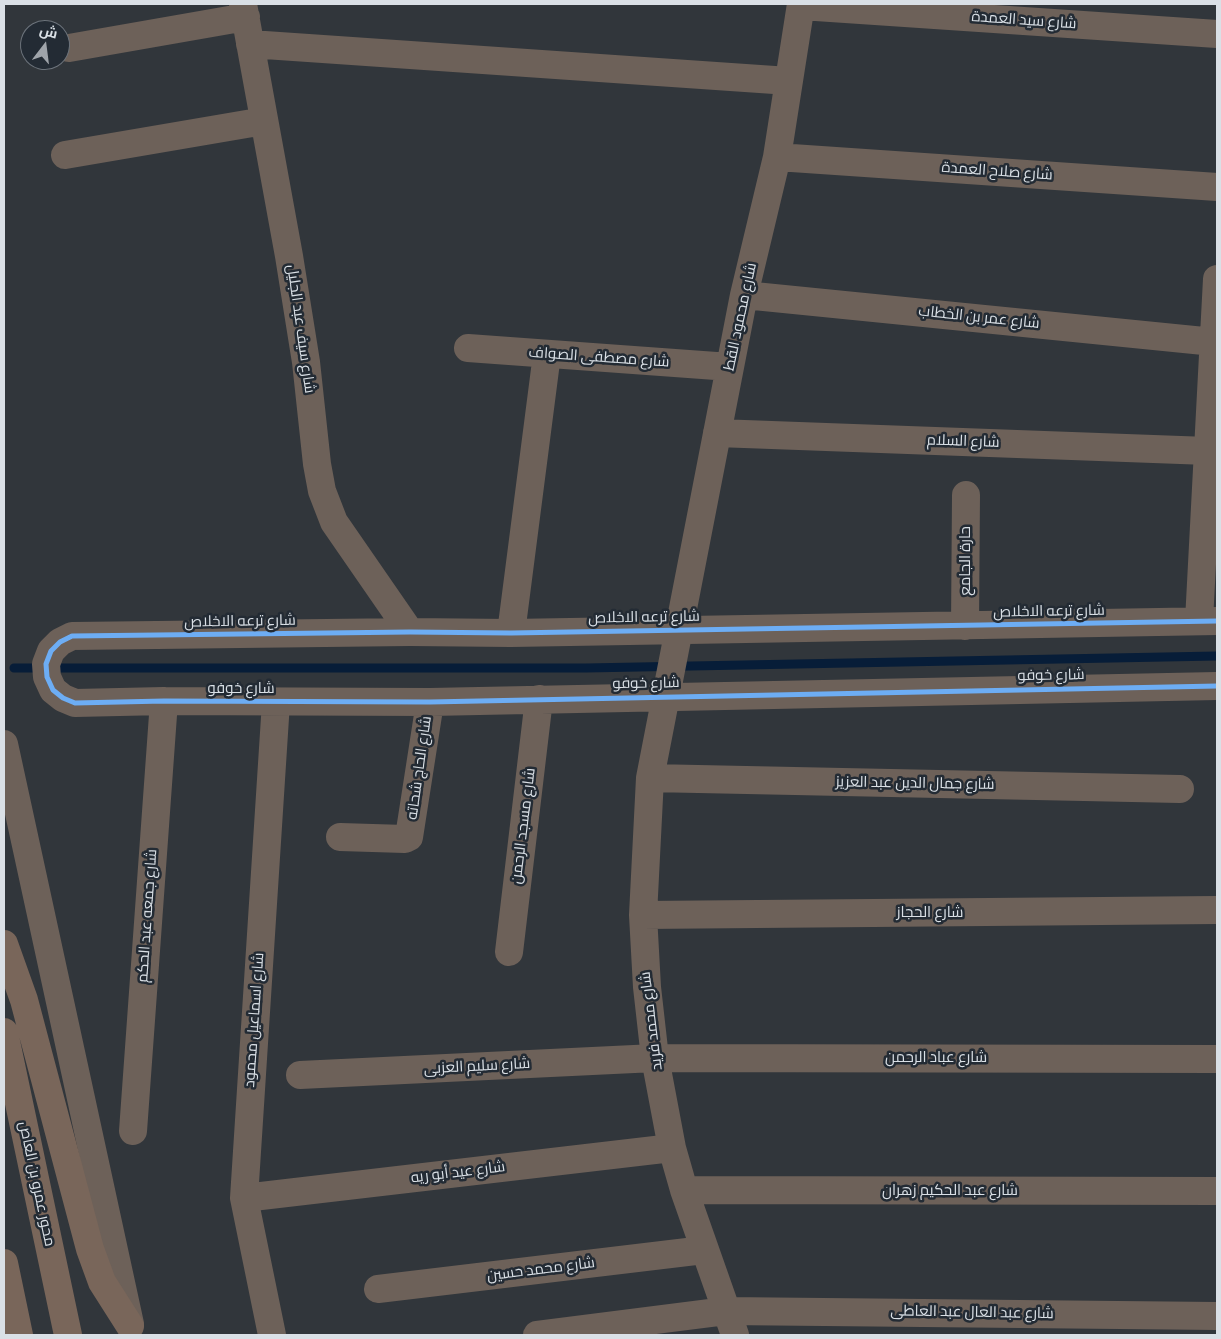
<!DOCTYPE html>
<html>
<head>
<meta charset="utf-8">
<style>
  body { margin:0 }
  #map { position:relative; width:1221px; height:1339px; overflow:hidden; background:#31363b; font-family:"Titillium Web",Cairo,sans-serif }
  canvas { display:block }
  .frame { position:absolute; inset:0; border:5px solid #dae0e6; pointer-events:none }
  .north { position:absolute; left:20px; top:20px; width:50px; height:50px; box-sizing:border-box; background:#232b34; border:1px solid #6c737b; border-radius:50%; rotate:15deg; font-size:14px; font-weight:700; line-height:20px; text-align:center; color:#dae0e6 }
  .north::after { content:''; display:block; margin:auto; width:18px; height:22px; background:#9fa4aa; clip-path:polygon(50% 0,100% 100%,50% 72%,0 100%) }
</style>
</head>
<body>
<div id="map">
<canvas width="1221" height="1339"></canvas>
<div class="frame"></div>
<div class="north">ش</div>
</div>
<script>
const ctx = document.querySelector('canvas').getContext('2d');
ctx.lineJoin = 'round';
function shape(rows) {
  const path = new Path2D();
  for (const r of rows) {
    path.moveTo(r[0], r[1]);
    for (let i = 2; i < r.length; i += 2) path.lineTo(r[i], r[i + 1]);
  }
  return path;
}
function stroke(path, color, width, dash) {
  ctx.strokeStyle = color;
  ctx.lineWidth = width;
  ctx.lineCap = dash ? 'butt' : 'round';
  ctx.setLineDash(dash || []);
  ctx.stroke(path);
}
function drawText(font, color, halo, rows, align = 'center') {
  ctx.font = font + ' "Titillium Web",Cairo,sans-serif';
  ctx.lineWidth = 5;
  ctx.setLineDash([]);
  ctx.textBaseline = 'middle';
  ctx.strokeStyle = halo;
  ctx.fillStyle = color;
  for (const [text, x, y, turn = 0] of rows) {
    ctx.save();
    ctx.translate(x, y);
    ctx.rotate((+turn || 0) * Math.PI / 180);
    ctx.textAlign = isNaN(turn) ? turn : align;
    if (halo) ctx.strokeText(text, 0, 0);
    ctx.fillText(text, 0, 0);
    ctx.restore();
  }
}
stroke(shape([
  [14,668,586,668,1217,656]
]), '#071d38', 9);
stroke(shape([
  [243,4,289,256,306,362,317,464,322,491,334,522,410,632],
  [801,6,1217,34],
  [250,44,789,81],
  [69,48,246,17],
  [65,155,264,121],
  [777,157,1217,187],
  [744,295,1214,342],
  [468,348,730,367],
  [717,433,1208,451],
  [1199,621,1217,279],
  [1217,621,511,633,410,632,72,636,60,642,51,651,46,664,47,677,53,690,63,698,75,703,164,701,430,702,1217,686],
  [965,626,966,495],
  [511,633,547,354],
  [4,744,130,1324],
  [650,778,1180,789],
  [340,837,405,839,409,837,430,702],
  [643,915,1217,910],
  [509,952,539,699],
  [300,1075,655,1058,1217,1059],
  [133,1131,164,701],
  [684,1190,1217,1191],
  [244,1198,672,1148],
  [378,1289,704,1250],
  [272,1335,244,1198,276,702],
  [537,1335,726,1311,1217,1316],
  [735,1335,684,1190,672,1148,655,1058,647,987,643,915,650,778,744,295,777,157,801,4]
]), '#6d6159', 28);
stroke(shape([
  [4,944,24,1000,90,1249,102,1282,130,1326],
  [4,1032,68,1335],
  [4,1263,19,1335]
]), '#79665a', 28);
stroke(shape([
  [1217,621,511,633,410,632,72,636,60,642,51,651,46,664,47,677,53,690,63,698,75,703,164,701,430,702,1217,686]
]), '#6dadf4', 5);
drawText('15px', '#dae0e6', '#232b34', [
  ["شارع سيد العمدة",1024,21,4],
  ["شارع صلاح العمدة",997,172,4],
  ["شارع محمود القط",741,317,-78],
  ["شارع عمر بن الخطاب",979,318,6],
  ["شارع سيف عبد الجليل",300,329,82],
  ["شارع مصطفى الصواف",599,358,4],
  ["شارع السلام",963,442,2],
  ["حارة الجامع",966,561,-90],
  ["شارع ترعه الاخلاص",1049,612,-1],
  ["شارع ترعه الاخلاص",644,618,-1],
  ["شارع ترعه الاخلاص",240,622,-1],
  ["شارع خوفو",1051,676,-1],
  ["شارع خوفو",646,684,-1],
  ["شارع خوفو",241,689],
  ["شارع الحاج شحاته",420,768,-82],
  ["شارع جمال الدين عبد العزيز",915,784,1],
  ["شارع مسجد الرحمن",524,826,-83],
  ["شارع الحجاز",930,913],
  ["شارع جمعه عبد الحكم",148,916,-86],
  ["شارع اسماعيل محمود",255,1020,-86],
  ["شارع محمد فريد",652,1021,-97],
  ["شارع عباد الرحمن",936,1058],
  ["شارع سليم العزبى",477,1067,-3],
  ["شارع عيد أبو ريه",458,1173,-7],
  ["محور عمرو بن العاص",36,1184,78],
  ["شارع عبد الحكيم زهران",950,1191],
  ["شارع محمد حسين",541,1270,-7],
  ["شارع عبد العال عبد العاطى",972,1313,1]
]);
</script>
</body>
</html>
